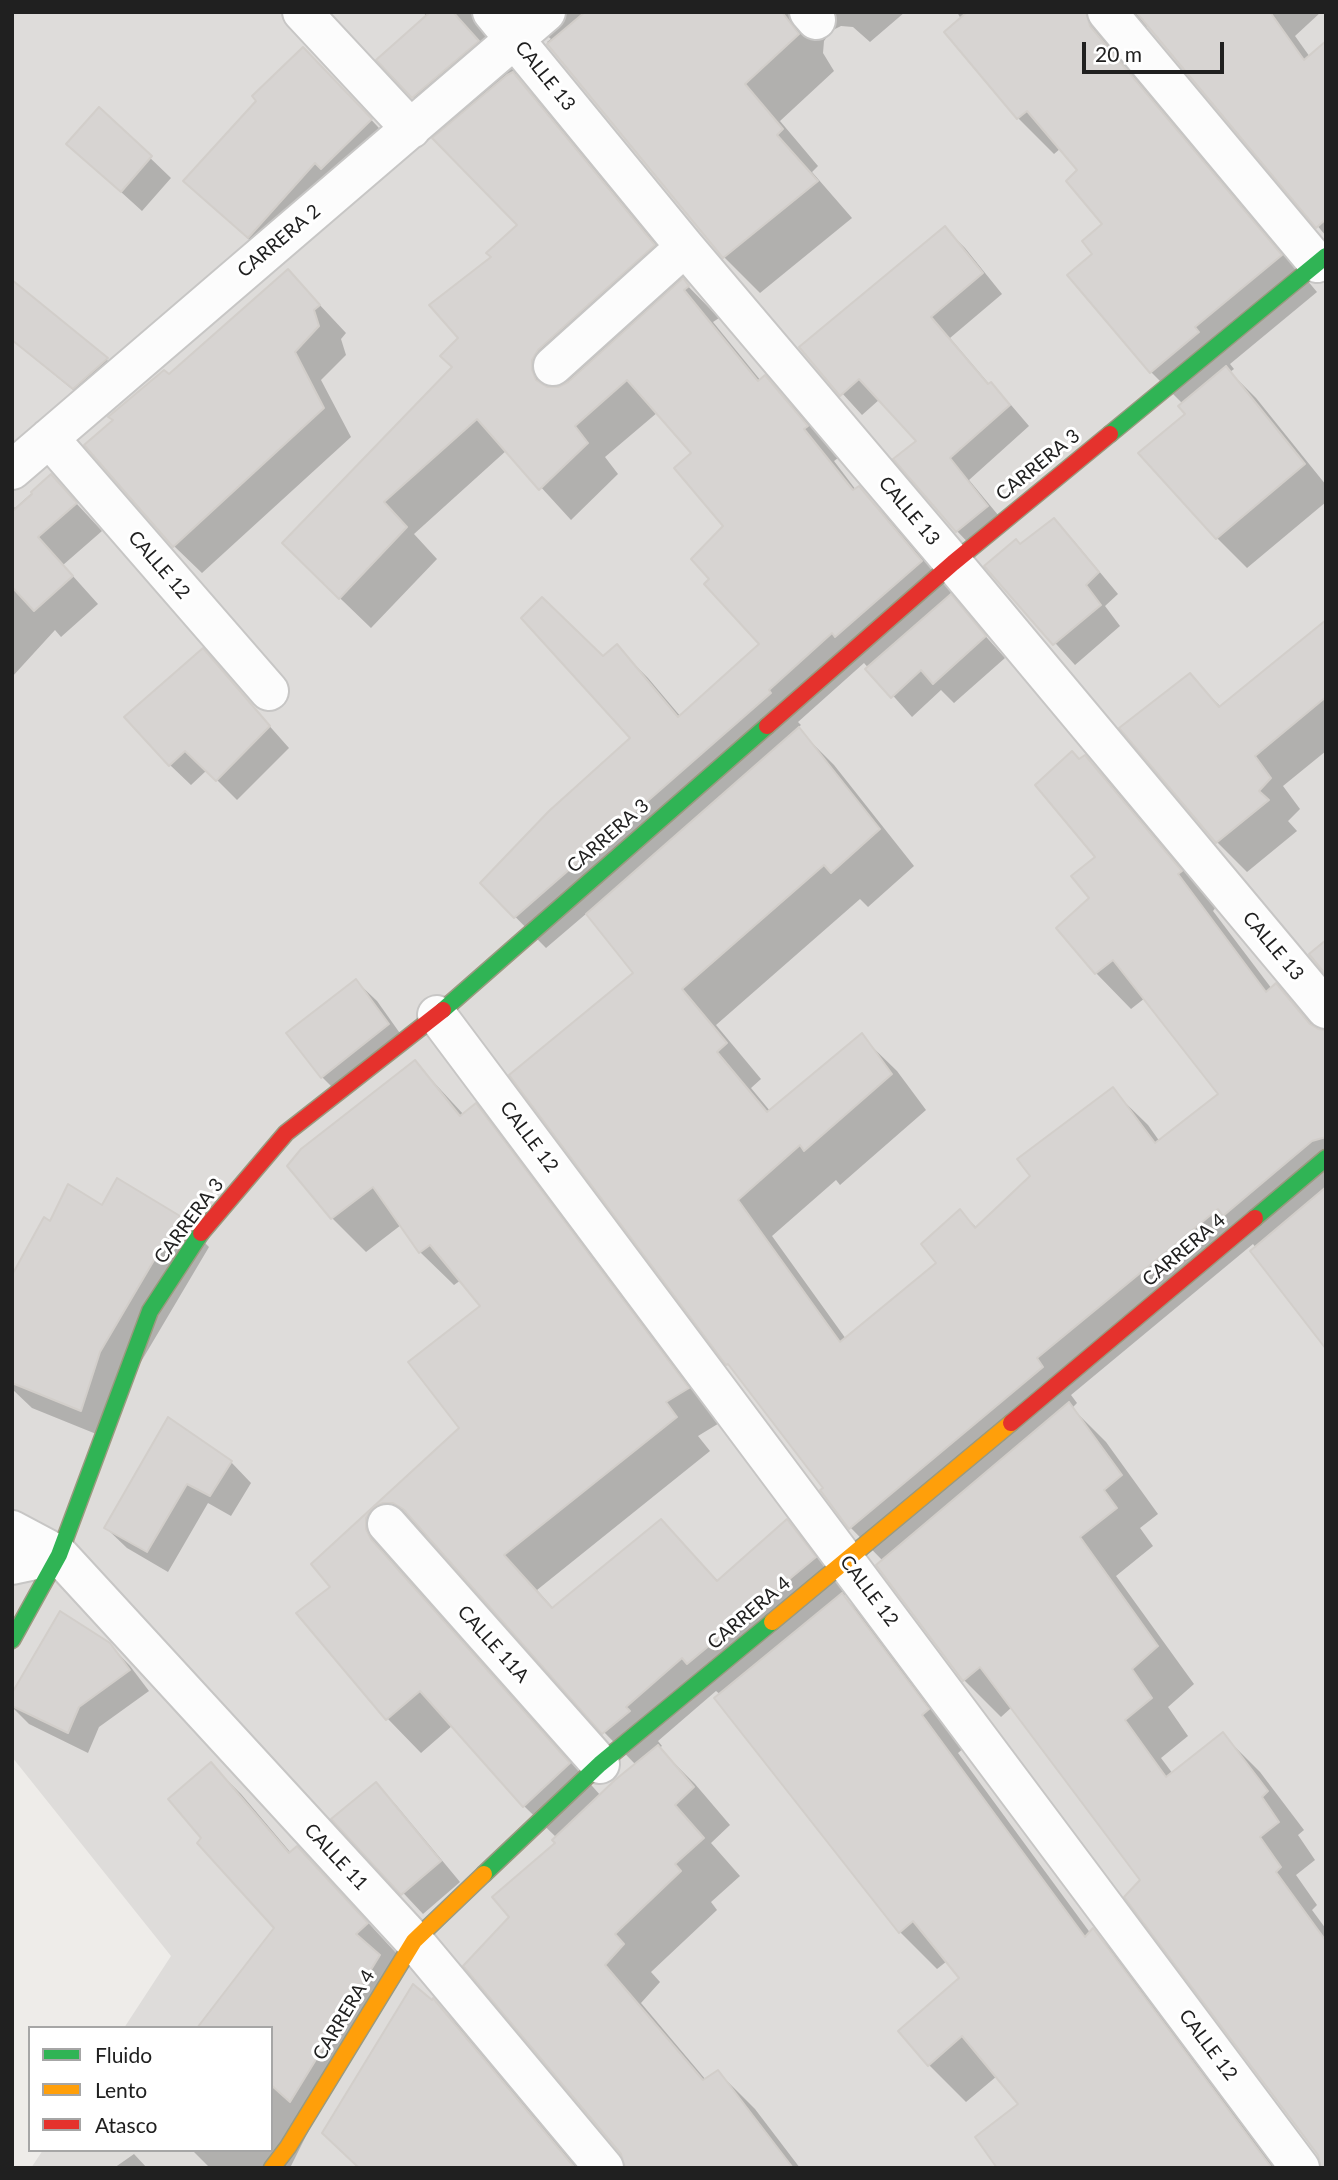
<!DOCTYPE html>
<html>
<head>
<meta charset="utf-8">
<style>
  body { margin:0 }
  #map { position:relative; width:1338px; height:2180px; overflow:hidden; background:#eeece9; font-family:Lato,sans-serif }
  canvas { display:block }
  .frame { position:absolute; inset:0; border:14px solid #202020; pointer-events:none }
  .legend { position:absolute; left:28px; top:2026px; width:245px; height:126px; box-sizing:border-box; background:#fff; border:2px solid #a6a6a6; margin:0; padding:9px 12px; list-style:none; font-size:21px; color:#202020 }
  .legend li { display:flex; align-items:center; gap:14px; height:35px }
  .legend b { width:35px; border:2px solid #a6a6a6 }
  .scale { position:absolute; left:1082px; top:42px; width:142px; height:32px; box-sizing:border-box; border:4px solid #202020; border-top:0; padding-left:9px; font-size:21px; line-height:24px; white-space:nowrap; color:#202020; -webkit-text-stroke:5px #fff; paint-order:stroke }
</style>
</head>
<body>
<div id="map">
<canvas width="1338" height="2180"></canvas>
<div class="frame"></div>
<ul class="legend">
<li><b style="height:9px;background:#30b455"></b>Fluido</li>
<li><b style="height:9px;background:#ff9f0a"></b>Lento</li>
<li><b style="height:9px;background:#e5322d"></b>Atasco</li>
</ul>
<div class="scale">20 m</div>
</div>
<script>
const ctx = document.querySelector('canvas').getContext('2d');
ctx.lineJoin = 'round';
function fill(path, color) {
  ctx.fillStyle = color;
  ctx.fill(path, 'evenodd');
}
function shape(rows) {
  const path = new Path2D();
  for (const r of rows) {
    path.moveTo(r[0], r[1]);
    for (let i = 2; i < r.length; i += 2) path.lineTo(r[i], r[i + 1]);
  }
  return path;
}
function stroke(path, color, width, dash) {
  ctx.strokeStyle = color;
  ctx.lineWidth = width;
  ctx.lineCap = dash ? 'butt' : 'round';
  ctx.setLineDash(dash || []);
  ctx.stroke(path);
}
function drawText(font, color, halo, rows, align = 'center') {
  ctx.font = font + ' Lato,sans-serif';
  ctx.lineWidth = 6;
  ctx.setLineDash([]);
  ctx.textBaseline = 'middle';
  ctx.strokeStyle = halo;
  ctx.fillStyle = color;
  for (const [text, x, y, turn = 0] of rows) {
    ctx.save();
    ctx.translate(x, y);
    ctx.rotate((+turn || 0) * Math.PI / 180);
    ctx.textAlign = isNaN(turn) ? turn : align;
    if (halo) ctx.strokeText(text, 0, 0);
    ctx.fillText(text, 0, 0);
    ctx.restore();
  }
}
fill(shape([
  [12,12,1326,12,1326,2168,31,2168,43,2150,271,2150,271,2028,124,2028,171,1956,12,1757]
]), '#dedcda');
fill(shape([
  [423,12,905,12,870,42,853,27,841,26,831,31,824,41,823,53,834,71,780,121,818,166,812,172,852,218,760,293,724,257,547,42,551,39,541,30,515,76,542,104,684,277,681,279,719,318,713,322,761,381,765,378,796,409,838,458,834,461,856,490,859,488,889,519,952,593,949,595,1005,658,954,703,941,690,912,717,864,663,798,722,801,725,797,728,834,765,914,866,868,907,860,899,716,1025,761,1079,751,1088,770,1111,861,1036,897,1071,926,1110,840,1185,836,1180,772,1236,846,1339,938,1263,960,1212,977,1228,1032,1176,1112,1090,1148,1125,1160,1142,1220,1094,1145,998,1131,1009,1096,973,1091,898,1097,857,1080,761,1085,757,1120,792,1216,907,1213,911,1272,989,1276,986,1320,1031,1326,1032,1326,1341,1253,1244,1071,1395,1077,1403,1072,1408,1106,1442,1158,1514,1140,1528,1153,1546,1116,1576,1194,1684,1168,1707,1188,1736,1161,1758,1173,1774,1223,1735,1260,1772,1304,1830,1298,1835,1315,1860,1296,1875,1317,1905,1312,1910,1326,1929,1326,2168,1142,1880,1012,1707,1001,1717,964,1680,883,1561,851,1528,822,1491,825,1488,728,1364,635,974,587,913,546,948,482,883,632,738,603,659,617,647,648,678,681,717,762,644,712,580,725,526,694,453,658,412,605,457,618,474,571,520,507,450,414,534,437,559,371,628,315,574,454,367,461,338,493,257,519,225,446,129,413,97,427,17],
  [957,12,1321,12,1295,36,1310,57,1326,43,1326,236,1150,27,1141,26,1126,64,1317,292,1230,364,1234,369,1230,372,1256,398,1326,485,1326,502,1247,568,1217,538,1183,404,1151,372,1094,254,1105,225,1080,170,1061,148,1054,154,1018,118],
  [324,69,391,141,269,258,185,181],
  [99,109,171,178,142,211,68,144],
  [945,228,965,248,1002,294,950,338,990,385,1011,405,1029,426,969,480,1008,527,977,552,957,531,896,459,919,441,880,399,862,415,801,348],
  [288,271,346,333,341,339,346,355,321,380,351,437,202,573,174,546,115,421,169,376],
  [28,294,107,360,127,380,95,408,12,340],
  [51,476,102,531,63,565,98,604,61,637,55,630,12,677,12,505,15,508],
  [1053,520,1074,541,1118,594,1105,606,1120,626,1075,665,986,566,1020,546],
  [1326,639,1326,751,1283,786,1300,809,1288,821,1297,831,1247,872,1217,842,1122,728,1189,676,1221,707],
  [202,650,289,748,237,800,207,770,191,785,170,765],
  [356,981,377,1001,409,1046,342,1097,322,1077],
  [415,1062,464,1115,476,1105,509,1139,721,1422,698,1436,710,1451,537,1590,554,1609,661,1522,719,1582,787,1522,821,1555,848,1592,843,1596,879,1632,965,1747,958,1753,1091,1934,1093,1931,1130,1968,1280,2168,999,2168,1020,2105,997,2076,966,2102,929,2065,961,1979,947,1961,937,1969,900,1932,716,1699,721,1695,716,1691,658,1741,662,1746,659,1748,695,1784,730,1825,711,1843,740,1876,711,1902,717,1910,651,1972,660,1982,641,2003,706,2080,718,2072,755,2109,800,2168,627,2168,511,1917,557,1843,557,1838,524,1806,453,1725,421,1753,388,1719,298,1614,333,1587,313,1564,461,1428,482,1307,461,1280,454,1285,420,1252,401,1225,366,1252,332,1218],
  [418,1536,429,1536,604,1732,636,1765,601,1796,404,1574,399,1564],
  [117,1181,179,1217,209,1247,129,1382,111,1440,32,1408,12,1389,12,1279,50,1223,103,1207],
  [169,1419,231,1462,251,1483,231,1516,208,1503,168,1572,127,1548,106,1528],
  [109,1644,130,1666,149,1691,99,1727,88,1753,29,1724,12,1707,12,1696],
  [211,1764,241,1794,291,1853,327,1878,397,1954,290,2168,210,2168,192,2150,271,2150,271,2028,276,1928,204,1839],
  [376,1784,396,1805,460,1882,423,1914,334,1819],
  [434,2001,471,2038,579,2168,359,2168],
  [134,2154,147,2168,114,2168]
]), '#0003');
const building = shape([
  [430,12,453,12,479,41,412,98,376,60,430,12],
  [585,12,782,12,799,34,745,84,783,129,777,135,818,181,723,258,547,44,585,12],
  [967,12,1086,12,1090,26,1282,255,1195,327,1199,332,1150,373,1067,275,1092,254,1082,241,1102,224,1066,181,1077,170,1027,111,1017,119,944,32,967,12],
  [1136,12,1270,12,1304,60,1326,41,1326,219,1316,228,1136,12],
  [303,47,372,119,321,169,315,163,248,238,183,181,256,101,252,96,303,47],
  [513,72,655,245,538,350,532,360,532,370,536,380,547,387,558,387,568,382,683,278,689,286,684,290,758,381,765,375,808,426,804,429,853,490,859,486,922,561,835,637,832,633,769,690,771,693,514,918,480,883,549,811,630,738,521,618,542,597,603,656,617,644,678,717,759,644,704,584,709,579,691,559,723,526,674,468,691,453,627,380,575,426,588,443,539,490,477,419,384,502,407,527,339,599,282,543,452,367,440,356,458,338,429,305,491,257,486,253,517,225,432,138,507,75,513,72],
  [99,107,152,156,121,192,66,144,99,107],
  [945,226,983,273,931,317,988,384,991,382,1010,405,950,458,988,506,956,532,893,459,916,441,859,379,840,396,799,347,945,226],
  [288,269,320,305,314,310,319,326,295,352,324,408,173,547,84,445,113,420,108,417,164,370,169,374,288,269],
  [12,280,108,358,73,389,12,340,12,280],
  [1226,366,1305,464,1216,539,1138,453,1185,414,1178,406,1226,366],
  [51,474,77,503,38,537,73,576,34,611,12,587,12,509,14,510,32,494,31,492,51,474],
  [1054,518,1099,572,1086,585,1101,605,1053,645,984,566,1016,539,1020,544,1054,518],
  [951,594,986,636,933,684,921,670,891,698,865,669,951,594],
  [1326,620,1326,697,1255,756,1271,778,1259,791,1269,800,1216,843,1119,728,1190,673,1219,707,1326,620],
  [203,648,270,726,216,781,185,751,169,766,124,717,203,648],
  [799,727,880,829,831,873,824,865,682,989,727,1043,717,1052,767,1112,862,1033,892,1074,804,1151,800,1145,738,1200,840,1342,936,1263,921,1244,960,1209,975,1228,1030,1176,1017,1159,1113,1087,1155,1143,1218,1094,1113,960,1095,974,1056,928,1089,898,1071,876,1095,857,1035,785,1072,751,1079,759,1085,755,1182,871,1178,874,1266,992,1276,983,1310,1024,1318,1029,1326,1030,1326,1137,1312,1141,1223,1216,1218,1209,1037,1358,1043,1367,849,1529,820,1490,823,1488,728,1364,726,1365,509,1075,633,973,586,914,799,727],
  [1326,940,1326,975,1309,954,1326,940],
  [356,979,389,1024,321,1078,286,1033,356,979],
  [415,1060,460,1116,476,1103,689,1388,666,1402,677,1417,504,1555,552,1608,661,1519,717,1581,787,1519,816,1557,687,1664,682,1658,626,1707,630,1711,602,1734,403,1509,393,1503,383,1503,373,1507,366,1518,366,1529,371,1539,570,1763,523,1807,420,1691,386,1720,296,1613,330,1587,311,1564,459,1428,408,1362,480,1306,430,1245,419,1253,373,1187,331,1219,287,1166,301,1149,415,1060],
  [117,1178,180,1216,100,1352,81,1411,12,1383,12,1275,44,1217,50,1221,68,1184,102,1205,117,1178],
  [1326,1187,1326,1349,1250,1251,1326,1187],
  [1069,1402,1122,1475,1104,1490,1117,1508,1080,1537,1158,1646,1132,1669,1152,1698,1125,1720,1166,1777,1223,1732,1268,1791,1262,1797,1279,1822,1260,1837,1281,1867,1276,1872,1326,1941,1326,2168,1321,2168,1318,2155,1124,1897,1140,1880,980,1667,963,1681,876,1565,1069,1402],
  [168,1417,232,1461,210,1496,187,1484,147,1552,104,1528,168,1417],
  [842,1593,929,1709,922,1715,1085,1937,1093,1928,1272,2168,997,2168,975,2137,1018,2104,962,2036,928,2066,898,2031,959,1978,913,1921,899,1933,714,1698,842,1593],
  [60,1611,110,1643,130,1670,79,1707,68,1733,12,1706,12,1693,60,1611],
  [658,1745,694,1787,675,1805,704,1838,675,1864,681,1871,615,1934,624,1944,605,1965,703,2080,718,2070,793,2168,625,2168,621,2154,463,1966,509,1917,492,1897,555,1843,552,1840,615,1780,658,1745],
  [211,1762,289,1853,297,1846,368,1923,356,1934,380,1955,290,2102,271,2085,271,2028,197,2028,274,1928,197,1843,201,1838,168,1799,211,1762],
  [376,1782,441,1861,401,1895,331,1819,376,1782],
  [413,1984,432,2000,433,1998,575,2168,359,2168,322,2133,413,1984]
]);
fill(building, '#d7d4d2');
stroke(building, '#d2ceca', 2);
const street = shape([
  [302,12,411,129],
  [492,12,685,247,953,563,1326,1009],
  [809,12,816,20],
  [1107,12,1317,263],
  [553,366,685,247],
  [49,438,269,691],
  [12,470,546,12],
  [437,1015,1300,2168],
  [387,1524,600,1764],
  [12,1530,59,1555,414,1941,604,2168],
  [12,1565,59,1555]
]);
const fast = shape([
  [1110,434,1326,256],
  [443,1010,767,726],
  [1255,1218,1326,1158],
  [12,1640,59,1555,150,1311,201,1233],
  [484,1874,600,1764,772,1622]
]);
const slow = shape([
  [772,1622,1011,1423],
  [272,2168,288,2147,414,1941,484,1874]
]);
const jam = shape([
  [767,726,953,563,1110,434],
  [201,1233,286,1133,443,1010],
  [1011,1423,1255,1218]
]);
stroke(street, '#c7c6c5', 42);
stroke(fast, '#9a9a7f', 19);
stroke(slow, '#9a9a7f', 19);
stroke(jam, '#9a9a7f', 19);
stroke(street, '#fcfcfc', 38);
stroke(fast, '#30b455', 16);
stroke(slow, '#ff9f0a', 16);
stroke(jam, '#e5322d', 16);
drawText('19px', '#202020', '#fff', [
  ["CALLE 13",545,76,51],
  ["CARRERA 2",279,241,-40],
  ["CARRERA 3",1038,465,-39],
  ["CALLE 13",909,511,50],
  ["CALLE 12",159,565,49],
  ["CARRERA 3",608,836,-41],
  ["CALLE 13",1273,946,50],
  ["CALLE 12",529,1137,53],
  ["CARRERA 3",189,1221,-53],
  ["CARRERA 4",1184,1250,-40],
  ["CALLE 12",869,1591,53],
  ["CARRERA 4",749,1613,-40],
  ["CALLE 11A",493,1644,48],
  ["CALLE 11",336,1857,47],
  ["CARRERA 4",344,2015,-59],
  ["CALLE 12",1208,2045,53]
]);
</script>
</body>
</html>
